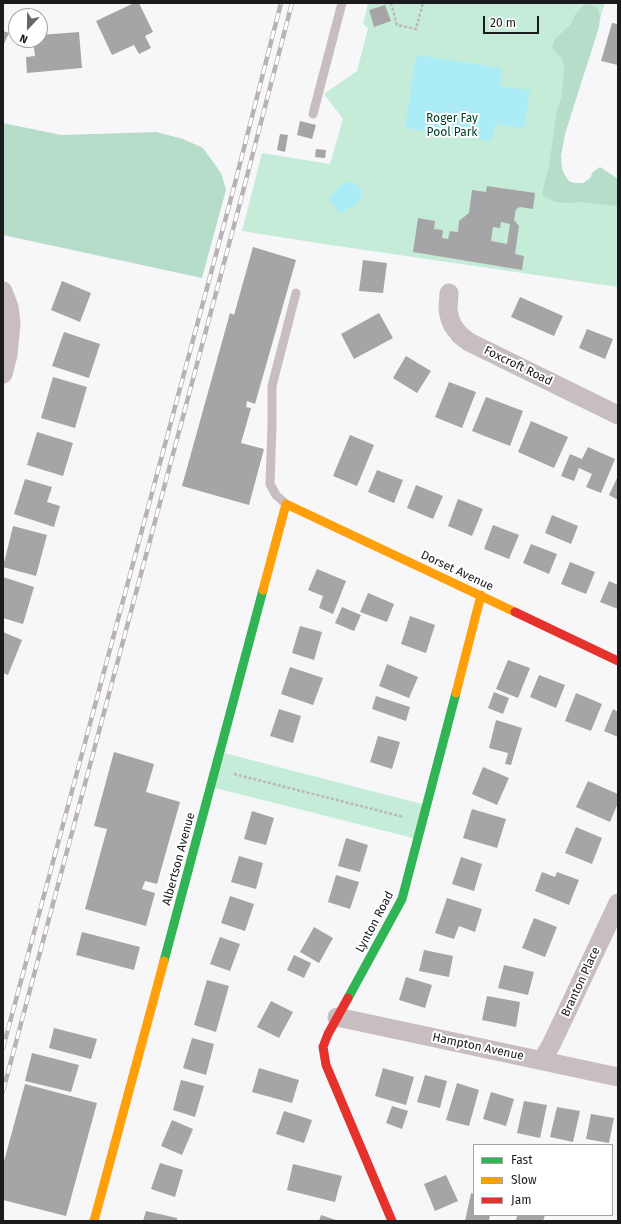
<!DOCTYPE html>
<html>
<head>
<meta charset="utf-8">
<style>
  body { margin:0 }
  #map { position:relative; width:621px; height:1224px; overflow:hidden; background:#f7f7f9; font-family:"Fira Sans",sans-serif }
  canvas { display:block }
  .frame { position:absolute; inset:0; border:4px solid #1b1b1d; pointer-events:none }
  .legend { position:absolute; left:473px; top:1144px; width:140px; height:72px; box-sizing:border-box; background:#fff; border:1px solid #a4a4a5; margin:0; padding:5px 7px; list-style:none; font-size:12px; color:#1b1b1d }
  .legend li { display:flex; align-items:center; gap:8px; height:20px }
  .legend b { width:20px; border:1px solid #a4a4a5 }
  .north { position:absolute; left:8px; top:8px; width:40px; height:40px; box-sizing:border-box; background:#fff; border:1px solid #a4a4a5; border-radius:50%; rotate:202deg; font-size:11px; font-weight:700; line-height:16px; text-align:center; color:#1b1b1d }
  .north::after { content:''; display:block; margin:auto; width:14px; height:18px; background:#68686a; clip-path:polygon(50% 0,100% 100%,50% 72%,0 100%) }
  .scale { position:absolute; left:483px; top:16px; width:56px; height:18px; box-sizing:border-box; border:2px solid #1b1b1d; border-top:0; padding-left:5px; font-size:12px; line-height:14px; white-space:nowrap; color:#1b1b1d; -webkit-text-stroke:3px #fff; paint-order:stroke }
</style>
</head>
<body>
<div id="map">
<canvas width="621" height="1224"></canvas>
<div class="frame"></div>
<ul class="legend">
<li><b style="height:5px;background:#30b455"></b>Fast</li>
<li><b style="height:5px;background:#ff9f0a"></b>Slow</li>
<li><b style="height:5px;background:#e5322d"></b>Jam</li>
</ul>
<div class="north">N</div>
<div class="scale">20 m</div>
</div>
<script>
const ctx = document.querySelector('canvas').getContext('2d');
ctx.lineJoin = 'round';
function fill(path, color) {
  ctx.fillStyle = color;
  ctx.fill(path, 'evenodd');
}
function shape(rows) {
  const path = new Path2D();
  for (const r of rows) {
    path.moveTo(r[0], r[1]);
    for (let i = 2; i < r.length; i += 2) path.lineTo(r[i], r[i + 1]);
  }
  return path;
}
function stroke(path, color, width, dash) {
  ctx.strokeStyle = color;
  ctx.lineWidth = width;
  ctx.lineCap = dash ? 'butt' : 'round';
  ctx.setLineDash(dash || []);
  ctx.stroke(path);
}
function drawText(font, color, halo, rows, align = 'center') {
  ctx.font = font + ' "Fira Sans",sans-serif';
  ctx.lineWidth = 4;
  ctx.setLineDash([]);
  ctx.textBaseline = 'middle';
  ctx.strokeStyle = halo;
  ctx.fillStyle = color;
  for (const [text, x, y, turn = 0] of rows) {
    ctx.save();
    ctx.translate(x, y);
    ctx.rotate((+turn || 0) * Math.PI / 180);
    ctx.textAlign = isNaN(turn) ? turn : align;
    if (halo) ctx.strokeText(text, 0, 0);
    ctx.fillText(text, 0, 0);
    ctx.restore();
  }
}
fill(shape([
  [368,3,605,3,547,191,618,203,618,287,324,244,242,231,262,153,330,164,343,119,324,94,357,71,368,28,363,24],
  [220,752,426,805,417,839,211,787]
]), '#c5ecd9');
fill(shape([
  [590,4,596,7,599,11,600,18,599,27,565,134,561,156,562,168,564,174,569,181,574,183,583,183,590,178,593,172,600,167,618,179,618,206,579,202,569,203,555,202,543,196,543,190,549,166,557,111,562,95,564,65,562,58,554,51,552,47,555,39,571,24,576,13,583,6],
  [3,123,61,135,156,132,183,139,203,148,221,173,226,190,202,278,3,235]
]), '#b5ddca');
fill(shape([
  [416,55,502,68,500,86,530,90,524,128,495,124,492,141,405,128],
  [348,182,352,182,358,186,361,189,361,197,357,204,340,213,328,198,341,185]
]), '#acecf6');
fill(shape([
  [134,3,139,3,153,32,145,36,151,48,139,54,134,45,112,55,96,21],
  [385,5,391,21,374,27,369,10],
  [612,23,618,24,618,65,601,61],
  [3,31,9,33,3,46],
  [79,32,82,68,27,73,26,57,35,56,33,40,40,40,40,35],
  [300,121,316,125,312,139,297,135],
  [280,134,288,135,285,152,277,150],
  [316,149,326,150,325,158,315,157],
  [487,186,535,193,533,209,520,207,516,209,514,220,519,226,515,254,524,256,522,270,413,252,418,218,435,221,434,229,443,230,442,238,448,239,450,231,458,232,459,221,469,213,472,190,486,192],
  [501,222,510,224,507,244,491,241,493,227,500,228],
  [253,247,296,260,255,404,247,401,246,407,251,408,241,443,264,449,249,505,182,486,230,313,234,315],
  [363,260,387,263,383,293,359,291],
  [62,281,91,293,80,322,51,310],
  [520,297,563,316,554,336,511,317],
  [379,313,393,338,354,359,341,334],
  [587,329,613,339,605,359,579,348],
  [64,332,100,344,89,378,52,366],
  [406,356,431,371,417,393,393,378],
  [53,377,87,387,75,428,41,418],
  [449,382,476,392,462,428,435,417],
  [486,397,523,411,510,446,472,431],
  [531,421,568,437,554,468,518,452],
  [37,432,73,443,63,476,27,465],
  [350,435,374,445,357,486,333,476],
  [588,447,615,459,601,493,586,487,592,474,579,468,574,481,561,476,570,454,582,459],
  [377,470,403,480,394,503,368,492],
  [618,476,618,500,609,495],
  [25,479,52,487,47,502,60,506,54,527,14,514],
  [416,485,443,496,433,519,407,508],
  [458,499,483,509,472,536,448,526],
  [552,515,578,526,571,544,545,533],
  [493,525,519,535,509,559,484,549],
  [13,526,47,535,36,576,3,567],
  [531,544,557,554,549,574,523,563],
  [570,562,595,572,586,594,561,584],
  [317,569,346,581,333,614,319,608,323,596,308,590],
  [3,577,34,587,23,624,3,618],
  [609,581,618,585,618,609,600,602],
  [368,593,394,604,387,622,360,612],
  [342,607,361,615,354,631,335,623],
  [410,616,435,625,426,653,401,644],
  [300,626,322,632,314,660,292,653],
  [3,632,22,640,8,675,3,673],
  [508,660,530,668,518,698,496,689],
  [387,664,418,677,409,698,379,686],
  [290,667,323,678,313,705,281,694],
  [539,675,565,685,556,708,530,697],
  [494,692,509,698,503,714,488,708],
  [576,693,602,704,591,731,565,721],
  [376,696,410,707,406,721,372,709],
  [279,709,301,716,293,743,270,736],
  [613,709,618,712,618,737,604,731],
  [496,720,522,728,511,765,505,764,508,753,489,748],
  [378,736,400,742,392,769,370,762],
  [114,752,154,764,146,792,180,802,157,884,145,881,142,889,155,893,146,926,85,909,107,829,94,826],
  [483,767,509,778,497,805,472,794],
  [588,781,618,794,618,803,610,822,576,807],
  [472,809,506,819,497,848,463,838],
  [252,811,274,818,266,845,244,839],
  [576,827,602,838,592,864,565,853],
  [346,838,368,845,360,872,338,866],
  [239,856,263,863,256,889,231,882],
  [461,857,482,864,474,891,452,884],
  [542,872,555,877,557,872,579,880,569,905,535,891],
  [336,875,359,882,350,909,328,902],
  [230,896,254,904,245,931,221,923],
  [447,898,482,909,475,932,459,926,454,939,435,933],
  [534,918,557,927,545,957,522,948],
  [314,927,333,938,319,963,300,952],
  [82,932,140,947,134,970,76,955],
  [220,937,240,944,230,971,210,964],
  [424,950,453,956,449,977,419,971],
  [294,955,311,963,304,978,287,970],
  [504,965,534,972,528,995,498,988],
  [406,977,432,985,425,1008,399,1000],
  [207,980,229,986,216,1032,194,1025],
  [487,996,520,1002,516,1027,482,1020],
  [271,1001,293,1012,279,1038,257,1027],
  [54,1028,97,1039,91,1059,49,1048],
  [192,1038,214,1044,206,1075,183,1068],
  [32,1053,79,1065,71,1092,25,1081],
  [259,1068,299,1080,292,1103,252,1092],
  [383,1068,414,1077,406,1105,375,1096],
  [425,1075,447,1081,440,1108,417,1102],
  [181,1080,204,1086,195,1117,173,1110],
  [457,1083,479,1090,469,1126,446,1120],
  [25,1084,97,1103,66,1216,3,1200,3,1165],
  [491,1092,514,1099,506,1126,483,1119],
  [524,1101,547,1105,540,1138,517,1133],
  [392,1106,408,1111,402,1129,386,1123],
  [557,1107,580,1111,573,1142,550,1137],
  [284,1111,312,1120,304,1143,276,1134],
  [591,1114,614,1118,609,1143,586,1139],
  [172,1120,193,1129,182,1155,161,1146],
  [160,1163,183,1170,175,1197,151,1189],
  [293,1164,342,1176,335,1202,287,1190],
  [446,1175,458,1201,435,1211,424,1184],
  [471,1193,474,1194,474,1215,490,1215,489,1221,465,1221],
  [146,1211,177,1218,177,1221,143,1221],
  [321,1215,339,1221,319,1221],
  [517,1215,545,1215,543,1221,516,1221]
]), '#a5a5a7');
stroke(shape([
  [391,3,397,25,416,29,423,3],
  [234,774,404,817]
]), '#beb7b9', 2.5, [3, 2]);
stroke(shape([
  [313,114,342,3],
  [286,504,276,495,270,484,272,425,272,386,296,293]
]), '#c8bec0', 9);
stroke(shape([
  [3,291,9,307,11,323,8,355,3,374],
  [449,293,448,310,450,319,453,326,460,335,469,342,618,415],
  [337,1017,618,1077],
  [542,1060,551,1045,618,903]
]), '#c8bec0', 19);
stroke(shape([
  [164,961,263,590],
  [348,998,402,899,456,693]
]), '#30b455', 9);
stroke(shape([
  [263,590,286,504,515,612],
  [456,693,481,595],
  [94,1221,164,961]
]), '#ff9f0a', 9);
stroke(shape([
  [515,612,618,661],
  [348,998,328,1034,323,1047,326,1065,392,1221]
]), '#e5322d', 9);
const rail = shape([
  [3,1048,233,191,281,3],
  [3,1091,240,203,292,3]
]);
stroke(rail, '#b9b2b4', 4.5);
stroke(rail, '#fff', 3, [9]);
drawText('12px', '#003f28', '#fff', [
  ["Roger Fay",452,119],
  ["Pool Park",452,133]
]);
drawText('12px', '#1b1b1d', '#fff', [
  ["Foxcroft Road",518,366,26],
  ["Dorset Avenue",457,571,25],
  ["Albertson Avenue",179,859,-75],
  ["Lynton Road",375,922,-62],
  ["Branton Place",581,982,-65],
  ["Hampton Avenue",478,1047,12]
]);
</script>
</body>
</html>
